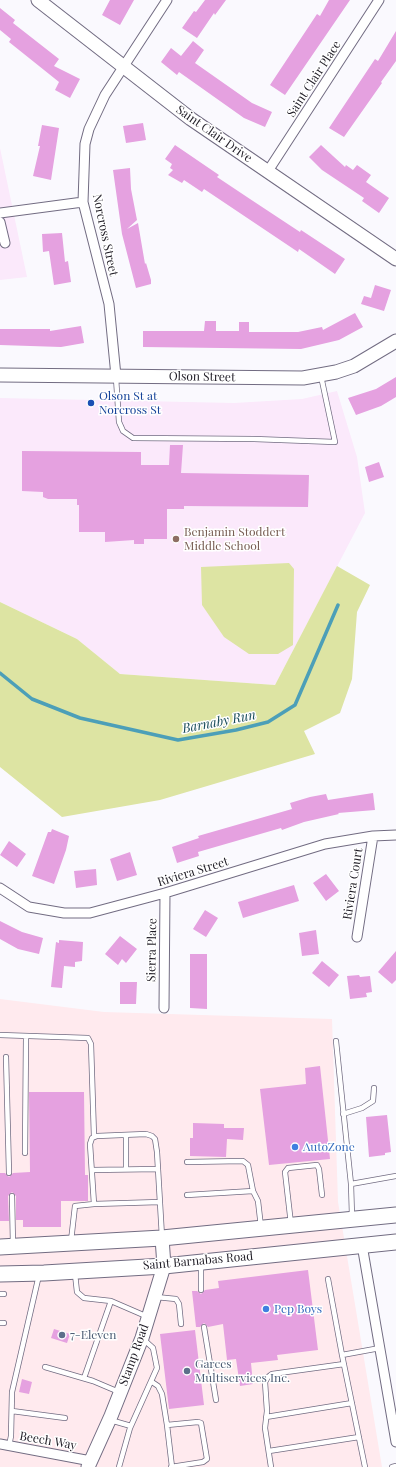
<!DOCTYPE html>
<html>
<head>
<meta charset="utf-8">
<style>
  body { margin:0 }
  canvas { display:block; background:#faf9fe }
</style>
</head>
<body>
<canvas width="396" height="1467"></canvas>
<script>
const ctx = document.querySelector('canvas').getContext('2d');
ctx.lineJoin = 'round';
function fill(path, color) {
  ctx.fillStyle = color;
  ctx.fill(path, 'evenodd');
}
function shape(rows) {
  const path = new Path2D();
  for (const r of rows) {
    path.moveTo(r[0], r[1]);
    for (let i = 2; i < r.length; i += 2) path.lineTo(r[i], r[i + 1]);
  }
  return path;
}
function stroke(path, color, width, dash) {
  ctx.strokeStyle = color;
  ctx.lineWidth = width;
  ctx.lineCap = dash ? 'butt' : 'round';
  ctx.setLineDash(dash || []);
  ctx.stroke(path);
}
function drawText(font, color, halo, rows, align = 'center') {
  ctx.font = font + ' "Playfair Display",serif';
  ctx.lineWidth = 3;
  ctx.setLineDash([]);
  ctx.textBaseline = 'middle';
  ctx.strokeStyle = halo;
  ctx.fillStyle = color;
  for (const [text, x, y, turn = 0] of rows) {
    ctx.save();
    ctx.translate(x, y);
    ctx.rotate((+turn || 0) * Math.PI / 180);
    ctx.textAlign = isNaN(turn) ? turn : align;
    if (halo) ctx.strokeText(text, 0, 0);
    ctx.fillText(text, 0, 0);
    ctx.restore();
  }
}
fill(shape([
  [0,999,104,1012,332,1019,338,1202,382,1467,0,1467]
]), '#ffeaee');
fill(shape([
  [0,148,27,277,0,280],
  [337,391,357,457,365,513,275,685,120,674,77,639,0,602,0,398,234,403,302,399]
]), '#fbe9fb');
fill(shape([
  [289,563,294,569,293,645,278,654,249,654,224,637,202,605,201,567],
  [337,566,370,585,357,612,352,679,340,713,304,731,315,754,160,800,62,817,0,767,0,602,77,639,120,674,275,685]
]), '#dde4a3');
stroke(shape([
  [0,673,32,699,80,718,178,740,236,730,268,722,295,705,338,605]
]), '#4c9fb8', 3.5);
fill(shape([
  [110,0,134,0,120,25,102,15],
  [205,0,226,0,215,15,214,13,197,38,182,28,194,11,196,12],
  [329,0,350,0,285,95,270,85,317,14,320,16],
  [0,8,15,20,13,23,59,59,54,66,80,79,70,98,55,90,59,82,9,42,11,39,0,30],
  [396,31,396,61,381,82,382,83,344,137,329,128,375,59,378,61],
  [193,41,204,50,195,63,252,103,272,112,265,127,244,118,179,72,177,75,161,62,171,48,181,56],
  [143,123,146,140,126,143,123,126],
  [42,125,59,128,51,180,33,176,40,146,38,146],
  [175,145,219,175,217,177,250,199,300,232,301,230,345,259,335,274,299,249,298,252,204,189,202,192,184,180,182,183,168,175,173,170,170,168,172,164,165,159],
  [321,145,345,167,346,165,353,170,357,165,371,175,366,182,389,198,379,213,362,201,364,198,322,170,309,157],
  [130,168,131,189,137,220,127,229,138,223,145,264,146,263,151,280,151,284,136,288,122,234,113,170],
  [62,233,65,262,68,261,71,282,54,285,49,251,43,252,42,234],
  [375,285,391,290,384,311,361,304,364,296,371,298],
  [355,313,363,327,339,340,301,349,143,347,143,331,204,331,205,321,216,321,216,331,239,331,239,322,249,322,249,332,298,332,322,327,323,330],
  [81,326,84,343,61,347,0,345,0,329,50,329,50,331],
  [396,377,396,397,381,406,356,415,348,398,376,389],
  [170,445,183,445,181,473,309,475,308,507,184,506,184,509,167,509,167,539,144,539,144,544,134,544,134,540,105,542,105,532,79,532,79,505,77,505,77,499,48,499,43,497,43,492,22,491,22,451,141,452,141,465,169,465],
  [379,462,384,477,369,482,365,467],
  [373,793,375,810,338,813,339,814,304,822,282,830,281,828,198,852,199,856,177,863,172,847,199,838,198,836,292,809,290,803,310,797,326,794,328,800],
  [52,829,69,836,66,850,54,884,32,876,48,832,51,832],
  [9,841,26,854,17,867,0,855],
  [130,852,137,875,117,881,110,859],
  [96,869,97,885,76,888,74,871],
  [326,874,339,891,326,901,313,883],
  [294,885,299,901,243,918,238,902],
  [205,910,218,918,206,937,193,929],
  [0,921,22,932,43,938,39,954,18,949,0,939],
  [316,930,319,954,302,956,299,933],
  [120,936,137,949,126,963,122,959,118,965,105,954],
  [59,940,83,942,82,961,75,962,75,967,64,966,62,988,51,987,56,942,59,943],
  [396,951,396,980,392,984,378,972],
  [190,954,207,954,207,1009,190,1008],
  [322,961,339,975,329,987,312,973],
  [359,975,360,977,370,976,372,992,366,993,367,997,350,999,347,976],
  [120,982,137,982,136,1004,120,1004],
  [320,1066,330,1159,269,1165,260,1089,306,1084,305,1068],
  [29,1092,84,1092,85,1175,88,1175,88,1201,61,1201,61,1227,23,1227,23,1220,16,1220,16,1196,12,1192,8,1196,9,1221,0,1221,0,1173,5,1173,9,1177,13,1173,30,1172],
  [387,1115,391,1152,385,1153,385,1155,369,1157,366,1117],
  [193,1123,224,1124,224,1128,244,1128,243,1140,227,1139,226,1157,190,1156,190,1138,193,1138],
  [308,1270,318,1350,277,1355,278,1360,251,1363,253,1384,240,1386,236,1359,227,1360,223,1324,208,1327,204,1323,200,1327,196,1327,192,1291,197,1291,201,1294,205,1290,219,1288,218,1281],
  [54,1329,70,1334,67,1343,51,1338],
  [195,1330,204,1405,169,1409,160,1334],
  [22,1379,32,1382,29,1394,19,1392]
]), '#e5a1e0');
const lane = shape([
  [116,378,119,422,123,431,133,438,254,439,335,442,321,376],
  [0,1035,88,1038,91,1044,94,1137],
  [336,1041,351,1184,396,1176],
  [6,1057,9,1173],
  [343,1114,362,1108,373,1101,374,1088],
  [126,1135,126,1169],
  [25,1153,26,1037],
  [187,1162,243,1161,248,1165,253,1191,258,1201,261,1227],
  [92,1170,158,1169],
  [351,1184,352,1216],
  [187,1195,253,1191],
  [12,1196,13,1245],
  [160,1202,94,1204,90,1144,92,1138,97,1136,146,1134,152,1136,155,1139,157,1152,162,1237],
  [291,1224,285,1172,288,1168,317,1165,319,1169,322,1195],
  [71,1241,75,1206,94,1204],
  [201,1263,201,1290],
  [75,1274,77,1292,84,1298,111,1301,84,1378],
  [328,1279,342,1355,380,1348],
  [0,1294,4,1294],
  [156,1297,176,1299,179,1304,181,1324],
  [111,1301,148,1317],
  [0,1323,4,1323],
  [204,1327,216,1400],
  [342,1355,365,1467],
  [45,1367,93,1381,119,1392],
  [152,1382,158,1386,162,1394,167,1425,198,1422,201,1423,207,1459,203,1462,171,1467],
  [12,1411,65,1418],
  [266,1417,352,1403],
  [110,1420,131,1426],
  [167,1425,172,1467],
  [9,1446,11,1436,12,1392,39,1275],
  [269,1451,359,1437],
  [119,1467,130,1428,157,1368,153,1348,143,1339],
  [271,1467,265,1428,267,1411,265,1382,268,1377,272,1374,344,1364],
  [392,1467,396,1466]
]);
const street = shape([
  [268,171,379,0],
  [0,213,83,202],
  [0,222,5,243],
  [116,376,109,304,83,202,85,144,89,129,105,95,167,0],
  [0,888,29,907,64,913,90,913,165,893,325,844,373,836,396,835],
  [357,937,373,836],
  [164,1008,165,893],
  [362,1245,396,1442],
  [0,1444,91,1461]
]);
const secondary = shape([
  [38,0,191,119,396,259],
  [0,375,303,378,336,372,354,366,396,341],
  [88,1467,111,1416,142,1338,164,1266,162,1238]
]);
const primary = shape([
  [0,1247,162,1238,396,1215],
  [0,1274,44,1273,164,1266,396,1242]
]);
stroke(lane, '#726c82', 6);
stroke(street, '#726c82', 11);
stroke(secondary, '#726c82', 15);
stroke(primary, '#726c82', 17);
stroke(lane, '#fff', 4.5);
stroke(street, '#fff', 9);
stroke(secondary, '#fff', 13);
stroke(primary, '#fff', 15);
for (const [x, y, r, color] of [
  [91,403,4,"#1a4fb4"],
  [176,539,4,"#8d6e63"],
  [295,1147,4,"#3f7fe0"],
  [266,1309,4,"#3f7fe0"],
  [62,1335,4,"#5c6f8a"],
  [187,1371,4,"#5c6f8a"]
]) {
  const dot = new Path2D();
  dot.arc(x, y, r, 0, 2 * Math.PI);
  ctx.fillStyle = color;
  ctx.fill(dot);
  stroke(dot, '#fff', 1.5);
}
drawText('12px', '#1e1b24', '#fff', [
  ["Saint Clair Place",314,79,-57],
  ["Saint Clair Drive",214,134,35],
  ["Norcross Street",105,235,78],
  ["Olson Street",202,377,1],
  ["Riviera Street",193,872,-17],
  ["Riviera Court",353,884,-81],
  ["Sierra Place",152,950,-89],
  ["Saint Barnabas Road",198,1261,-5],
  ["Stamp Road",134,1355,-70],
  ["Beech Way",48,1441,10]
]);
drawText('12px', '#164399', '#fff', [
  ["Olson St at",99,396],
  ["Norcross St",99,410]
], 'left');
drawText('12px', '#785e54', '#fff', [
  ["Benjamin Stoddert",184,532],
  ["Middle School",184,546]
], 'left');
drawText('12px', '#366cbe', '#fff', [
  ["AutoZone",303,1147],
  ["Pep Boys",274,1309]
], 'left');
drawText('12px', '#4e5e75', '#fff', [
  ["7-Eleven",70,1335],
  ["Garces",195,1364],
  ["Multiservices Inc.",195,1378]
], 'left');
drawText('italic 13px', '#174b59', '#fff', [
  ["Barnaby Run",219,722,-11]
]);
</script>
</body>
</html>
